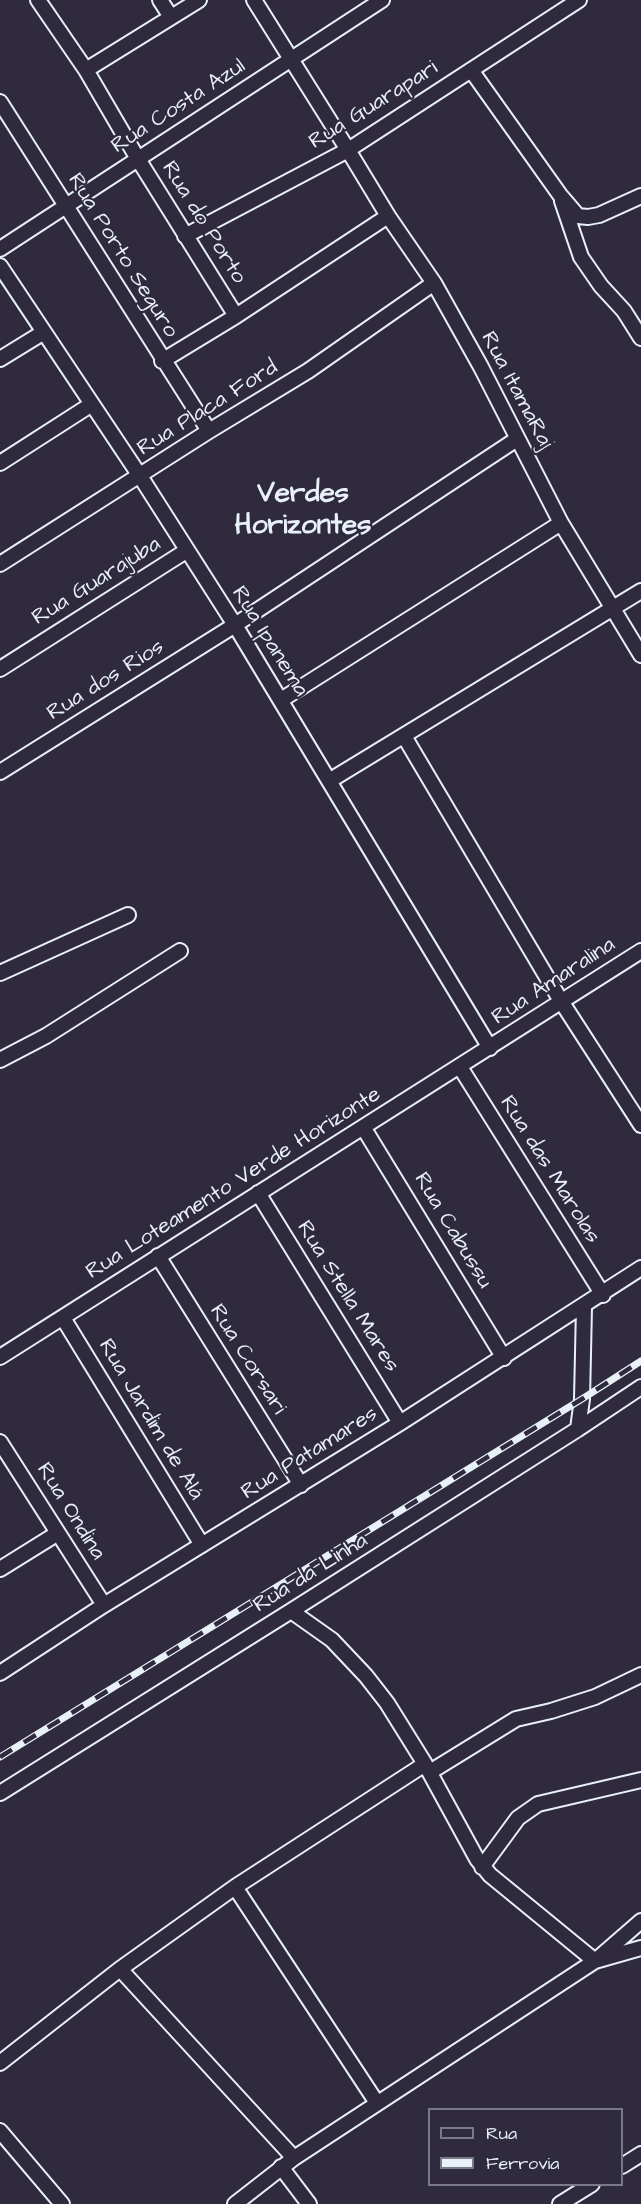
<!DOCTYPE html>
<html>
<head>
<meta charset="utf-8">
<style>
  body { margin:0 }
  #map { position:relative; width:641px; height:2204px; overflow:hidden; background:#2f2a3d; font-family:"Architects Daughter",sans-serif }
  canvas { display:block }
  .legend { position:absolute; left:428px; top:2108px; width:195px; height:78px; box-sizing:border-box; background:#2f2a3d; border:2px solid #797a88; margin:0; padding:8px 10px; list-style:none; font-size:18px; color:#e8f1f8 }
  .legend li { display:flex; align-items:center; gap:12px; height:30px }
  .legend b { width:30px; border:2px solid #797a88 }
</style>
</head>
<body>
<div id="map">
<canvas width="641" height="2204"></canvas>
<ul class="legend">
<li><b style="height:8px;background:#2f2a3d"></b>Rua</li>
<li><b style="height:8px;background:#e8f1f8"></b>Ferrovia</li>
</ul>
</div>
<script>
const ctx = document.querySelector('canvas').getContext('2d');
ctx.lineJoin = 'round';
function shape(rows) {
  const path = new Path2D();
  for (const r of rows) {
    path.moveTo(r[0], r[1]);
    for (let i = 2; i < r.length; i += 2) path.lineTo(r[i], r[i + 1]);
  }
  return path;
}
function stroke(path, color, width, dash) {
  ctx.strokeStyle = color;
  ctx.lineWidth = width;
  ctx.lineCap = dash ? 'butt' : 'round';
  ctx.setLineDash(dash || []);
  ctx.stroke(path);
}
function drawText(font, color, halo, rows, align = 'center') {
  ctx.font = font + ' "Architects Daughter",sans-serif';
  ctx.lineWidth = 4.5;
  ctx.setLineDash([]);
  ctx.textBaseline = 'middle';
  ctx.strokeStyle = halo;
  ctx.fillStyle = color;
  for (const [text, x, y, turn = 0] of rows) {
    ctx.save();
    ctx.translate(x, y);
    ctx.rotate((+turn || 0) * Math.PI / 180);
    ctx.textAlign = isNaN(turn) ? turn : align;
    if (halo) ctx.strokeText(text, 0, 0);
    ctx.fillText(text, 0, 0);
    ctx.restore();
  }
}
const minor = shape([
  [38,0,86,70,138,159,236,316],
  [160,0,171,17],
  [254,0,348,150,388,216,434,283,481,367,561,523,641,655],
  [86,70,199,0],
  [471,70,560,195,578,216,588,217,599,215,641,196],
  [0,102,209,431],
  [562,201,581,257,601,286,624,311,641,338],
  [185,236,348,150,579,0],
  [0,249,382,0],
  [0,266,140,476,235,625,490,1048],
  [0,359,44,332],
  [162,361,236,316,388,216],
  [0,463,92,404],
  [0,564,209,431,308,371,434,283],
  [0,669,186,551],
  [281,700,561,523],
  [404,736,561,1001,641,1125],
  [0,772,235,625,517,439],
  [329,781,641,591],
  [0,973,128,915],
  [0,1060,46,1036,180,951],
  [460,1067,603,1295],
  [363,1127,504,1358],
  [258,1193,400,1423],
  [158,1256,301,1485],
  [63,1318,202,1545],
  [0,1357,641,951],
  [578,1429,582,1399,584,1307],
  [0,1442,104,1605],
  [0,1569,58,1533],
  [291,1611,332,1640,366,1676,387,1703,425,1764,477,1859,490,1875,595,1961,641,1948],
  [0,1673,104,1605,400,1423,641,1268],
  [430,1772,516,1719,551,1711,595,1697,641,1675],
  [0,1793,291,1611,578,1429,641,1387],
  [482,1867,518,1818,538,1804,641,1780],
  [235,1887,377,2103],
  [120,1969,294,2158],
  [0,2063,120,1969,235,1887,425,1764],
  [0,2131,62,2204],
  [622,2166,641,2154],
  [281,2167,309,2204],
  [235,2204,294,2158,595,1961,641,1921],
  [560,2204,592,2184]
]);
stroke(minor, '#e8f1f8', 18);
stroke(minor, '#2f2a3d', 14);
const rail = shape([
  [0,1757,582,1399,641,1361]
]);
stroke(rail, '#e8f1f8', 7);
stroke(rail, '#2f2a3d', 4.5, [14]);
drawText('22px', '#e8f1f8', '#2f2a3d', [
  ["Rua Guarapari",374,106,-32],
  ["Rua Costa Azul",179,107,-33],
  ["Rua do Porto",203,223,58],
  ["Rua Porto Seguro",122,256,58],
  ["Rua ItamaRaj",516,391,62],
  ["Rua Placa Ford",208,409,-32],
  ["Rua Guarajuba",97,582,-32],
  ["Rua Ipanema",269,642,58],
  ["Rua dos Rios",106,681,-32],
  ["Rua Amaralina",554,982,-33],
  ["Rua das Marolas",549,1170,58],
  ["Rua Loteamento Verde Horizonte",234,1184,-32],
  ["Rua Cabussu",452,1231,59],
  ["Rua Stella Mares",347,1297,58],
  ["Rua Corsari",247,1360,58],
  ["Rua Jardim de Alá",150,1420,59],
  ["Rua Patamares",310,1454,-32],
  ["Rua Ondina",70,1512,58],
  ["Rua da Linha",311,1574,-32]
]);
drawText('bold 28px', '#e8f1f8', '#2f2a3d', [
  ["Verdes",303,495],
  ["Horizontes",303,527]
]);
</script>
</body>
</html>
